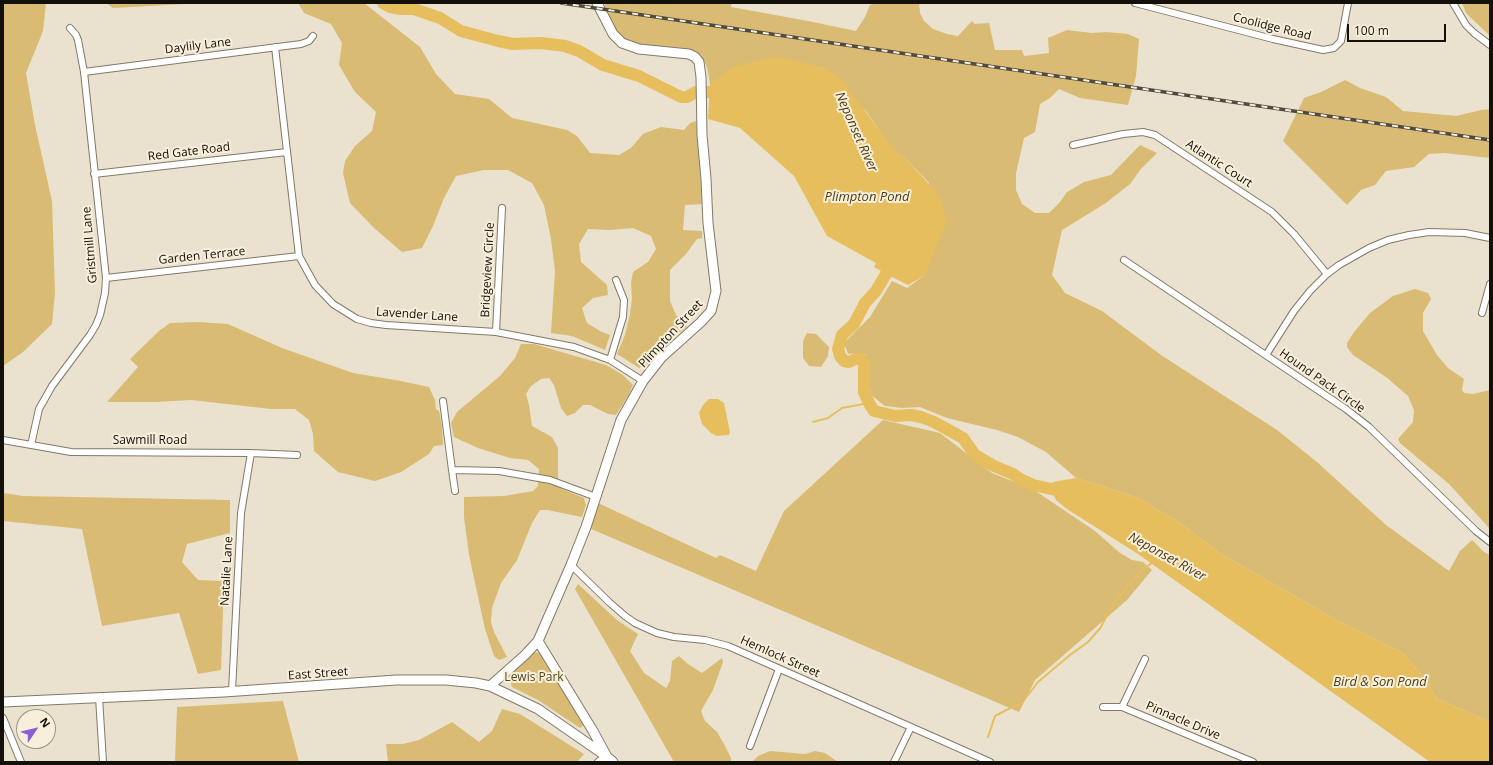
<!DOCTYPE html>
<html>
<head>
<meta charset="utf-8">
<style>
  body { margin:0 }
  #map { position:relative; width:1493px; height:765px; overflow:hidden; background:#eae2ce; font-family:"Open Sans",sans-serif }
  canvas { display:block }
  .frame { position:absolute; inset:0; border:4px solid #131009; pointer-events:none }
  .north { position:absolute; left:16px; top:709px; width:40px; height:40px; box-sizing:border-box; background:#f8efdb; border:1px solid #9c9687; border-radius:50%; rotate:55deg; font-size:11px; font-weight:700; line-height:16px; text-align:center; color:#131009 }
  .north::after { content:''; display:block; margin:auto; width:14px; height:18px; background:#8a5ed8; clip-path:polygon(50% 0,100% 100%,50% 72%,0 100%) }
  .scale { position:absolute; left:1347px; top:24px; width:99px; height:18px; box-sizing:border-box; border:2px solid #131009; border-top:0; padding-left:5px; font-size:12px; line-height:14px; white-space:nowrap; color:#131009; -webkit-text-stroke:3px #f8efdb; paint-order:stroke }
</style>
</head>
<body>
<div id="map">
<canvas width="1493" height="765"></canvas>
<div class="frame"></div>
<div class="north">N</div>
<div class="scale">100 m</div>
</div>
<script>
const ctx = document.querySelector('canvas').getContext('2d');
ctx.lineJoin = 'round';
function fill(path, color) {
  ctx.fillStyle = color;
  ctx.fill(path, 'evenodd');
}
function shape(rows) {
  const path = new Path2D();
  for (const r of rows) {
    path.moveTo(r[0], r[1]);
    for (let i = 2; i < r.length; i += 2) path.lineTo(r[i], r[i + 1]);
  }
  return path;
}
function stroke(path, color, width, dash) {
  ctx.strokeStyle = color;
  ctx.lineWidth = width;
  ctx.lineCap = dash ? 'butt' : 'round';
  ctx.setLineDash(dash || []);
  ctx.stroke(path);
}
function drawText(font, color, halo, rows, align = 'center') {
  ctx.font = font + ' "Open Sans",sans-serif';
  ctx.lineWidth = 4;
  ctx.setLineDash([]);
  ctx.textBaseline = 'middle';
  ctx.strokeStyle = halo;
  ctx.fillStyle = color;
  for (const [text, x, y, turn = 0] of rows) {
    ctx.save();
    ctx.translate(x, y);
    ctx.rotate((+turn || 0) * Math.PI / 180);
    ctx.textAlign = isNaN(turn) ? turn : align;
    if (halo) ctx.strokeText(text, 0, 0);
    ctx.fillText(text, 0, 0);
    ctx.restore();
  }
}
fill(shape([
  [3,3,46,3,43,31,26,73,35,125,52,201,55,293,52,324,23,352,3,366],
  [106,3,203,3,113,8],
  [298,3,364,3,420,47,436,74,455,94,489,99,512,118,567,130,577,136,590,153,619,155,631,148,643,134,661,127,684,130,690,123,696,121,700,166,702,204,685,205,683,230,702,231,702,238,697,239,686,254,670,270,670,301,676,315,687,327,672,338,647,364,639,368,617,354,625,335,630,314,632,299,631,282,633,272,648,262,656,249,651,236,633,228,610,230,588,229,579,244,581,262,607,285,608,295,593,298,582,308,587,323,600,331,610,335,605,350,572,336,551,333,555,271,551,239,544,205,532,183,508,170,484,170,456,176,444,198,433,226,422,248,402,252,374,228,350,203,343,173,345,161,355,146,372,131,376,112,355,92,339,65,342,43,331,24,304,13],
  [604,3,732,3,731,7,808,21,856,31,865,17,870,5,877,3,919,3,920,13,924,21,933,29,947,34,958,36,972,21,975,24,989,23,995,50,1022,50,1024,56,1049,53,1048,38,1067,30,1092,33,1106,32,1128,34,1139,39,1136,76,1128,105,1080,98,1059,89,1050,98,1040,104,1035,132,1024,138,1016,173,1016,190,1022,204,1035,213,1049,213,1060,202,1067,192,1084,182,1111,175,1140,145,1157,153,1141,169,1130,184,1106,203,1062,230,1052,275,1065,293,1102,311,1161,355,1277,430,1317,462,1386,525,1449,571,1460,551,1472,540,1484,552,1490,555,1490,722,1436,698,1427,681,1403,653,1340,622,1221,554,1180,523,1138,498,1076,478,1046,452,1018,437,997,430,947,418,920,407,902,408,885,406,871,395,868,377,870,364,865,354,855,353,848,354,844,343,870,317,892,281,907,288,925,275,929,183,905,158,894,151,865,110,715,81,710,84,707,67,701,55,695,51,684,48,634,45,621,38,613,26],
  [1462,3,1490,3,1490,36,1466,13],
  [1345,80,1360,88,1386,97,1403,111,1456,116,1481,110,1490,109,1490,158,1444,153,1429,154,1414,167,1386,171,1375,185,1361,190,1347,205,1283,141,1304,98,1321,92],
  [1415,289,1428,293,1431,299,1423,313,1423,331,1437,355,1448,368,1464,379,1462,390,1464,393,1473,394,1490,390,1490,529,1449,484,1400,443,1398,439,1413,422,1414,410,1408,396,1386,377,1353,355,1347,347,1347,343,1354,332,1370,313,1393,296],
  [198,322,228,324,282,348,353,373,401,381,429,387,435,400,436,409,439,411,442,426,443,445,434,446,429,454,401,472,375,481,338,472,314,451,313,434,309,420,295,409,271,409,191,400,157,402,107,402,138,367,130,359,159,331,170,323],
  [807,333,816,334,829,347,828,356,821,367,809,366,803,358,803,341],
  [521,344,534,344,606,365,623,375,633,385,628,396,616,415,608,414,590,405,583,405,575,413,567,416,561,408,554,385,549,378,541,379,531,386,526,394,529,405,532,426,552,437,558,448,558,477,562,489,584,498,586,505,582,517,547,510,540,510,532,523,517,560,501,583,492,608,491,622,494,632,507,657,499,660,494,656,485,629,469,555,464,517,464,497,504,496,533,491,538,486,539,469,528,460,510,458,478,448,454,437,451,423,457,412,500,376,515,358],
  [883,420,940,433,992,473,1034,490,1095,531,1120,553,1132,560,1143,562,1152,570,1127,600,1035,680,1019,712,589,528,598,503,716,558,720,555,756,571,784,511],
  [3,493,23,496,230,500,230,533,187,544,182,562,198,580,224,581,221,670,198,674,179,613,102,626,82,529,3,521],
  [578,584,617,620,638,634,630,651,644,673,666,688,670,681,672,661,679,656,688,664,702,673,722,658,723,662,713,690,701,711,705,721,717,732,724,744,731,758,731,762,674,762,575,589],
  [539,652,542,655,583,721,584,725,580,728,538,700,512,687,509,677,533,653],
  [283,701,299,762,175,762,177,707],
  [502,709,520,714,584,754,577,762,388,762,386,744,403,744,419,740,452,722,479,742,492,731],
  [770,751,805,754,815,751,825,753,838,762,752,762,758,756]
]), '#d9bb73');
fill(shape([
  [776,56,825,68,842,80,894,150,905,158,939,195,947,220,925,275,917,280,908,285,892,277,874,267,876,263,827,236,794,176,740,128,708,119,710,84,733,67],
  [709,399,718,399,724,403,730,432,729,435,717,436,711,433,702,424,699,413,703,405],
  [1076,478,1138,498,1180,523,1221,554,1340,622,1403,653,1427,681,1436,698,1490,722,1490,762,1430,762,1138,554,1067,509,1056,500,1050,489,1053,482]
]), '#e6be5e');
stroke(shape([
  [813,422,828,418,842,408,869,403],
  [988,737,995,716,1014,706,1021,704,1038,682,1070,655,1088,642,1101,627,1109,611,1117,599,1140,572,1153,562]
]), '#e6be5e', 2);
stroke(shape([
  [383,3,390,7,401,9,414,9,440,18,461,31,498,41,513,44,541,43,565,46,579,51,603,65,639,76,681,97,687,97,696,92,725,92],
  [889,257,886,274,876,291,865,303,854,324,842,335,838,349,840,356,844,361,849,362,855,359,861,359,864,363,864,392,869,403,874,411,895,416,911,415,921,417,934,422,963,438,975,455,994,466,1013,474,1020,479,1033,485,1065,492]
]), '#e6be5e', 12);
const street = shape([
  [1135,3,1273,39,1323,50,1334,48,1341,41,1348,3],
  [1453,3,1466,25,1474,33,1490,45],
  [275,47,299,256,315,285,333,304,357,319,371,323,386,325,496,332,574,347,610,360,643,381],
  [84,72,301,44,309,41,313,36],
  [1073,145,1123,134,1143,132,1155,135,1272,212,1294,234,1327,274],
  [94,174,287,152],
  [1124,260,1346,409,1369,427,1476,531,1490,542],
  [106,278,299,256],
  [1482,313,1490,284],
  [496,332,502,208],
  [1266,355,1294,311,1310,291,1327,274,1339,265,1369,248,1388,240,1409,235,1429,232,1465,233,1490,238],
  [610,360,623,317,624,300,616,280],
  [443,401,452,470],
  [3,440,71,452,251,453,297,455],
  [31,445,39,409,52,386,90,335,96,325,100,315,105,293,106,278,84,72,78,40,76,35,70,28],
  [455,491,452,470,499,471,550,480,596,497],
  [571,565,610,603,625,616,635,623,657,633,674,637,705,640,728,646,990,762],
  [232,691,241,513,251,453],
  [99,697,103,762],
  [1103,707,1122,707,1253,762],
  [1122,707,1145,659],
  [3,718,21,762],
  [750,746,779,669],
  [598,762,606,756],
  [894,762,911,727]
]);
const secondary = shape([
  [538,641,593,731,606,755],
  [490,686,525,655,538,641,571,565,586,527,621,420,643,381,661,358,701,322,711,311,716,291,708,223,706,179,702,135,701,77,699,62,695,57,689,54,639,49,622,43,613,34,597,3],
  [3,702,224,692,396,680,446,680,476,683,490,686,538,709,606,756,613,762]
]);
stroke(street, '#817a68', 8);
stroke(secondary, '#817a68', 11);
stroke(street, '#fff', 6);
stroke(secondary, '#fff', 9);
const rail = shape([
  [561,3,1490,140]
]);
stroke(rail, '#504b41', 3.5);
stroke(rail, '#f8efdb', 2, [6]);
drawText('12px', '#131009', '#f8efdb', [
  ["Coolidge Road",1272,27,14],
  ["Daylily Lane",198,46,-7],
  ["Red Gate Road",189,152,-7],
  ["Atlantic Court",1219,164,33],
  ["Gristmill Lane",90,245,-95],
  ["Garden Terrace",202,256,-6],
  ["Bridgeview Circle",488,270,-87],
  ["Lavender Lane",417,315,4],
  ["Plimpton Street",671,334,-47],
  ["Hound Pack Circle",1322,381,35],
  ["Sawmill Road",150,441],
  ["Natalie Lane",227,571,-87],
  ["Hemlock Street",780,657,24],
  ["East Street",318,674,-4],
  ["Pinnacle Drive",1183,721,23]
]);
drawText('12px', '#57461e', '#f8efdb', [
  ["Lewis Park",534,678]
]);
drawText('italic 13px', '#4d3d14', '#f8efdb', [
  ["Neponset River",856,132,66],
  ["Plimpton Pond",867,197],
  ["Neponset River",1167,557,29],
  ["Bird & Son Pond",1380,682]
]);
</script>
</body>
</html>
